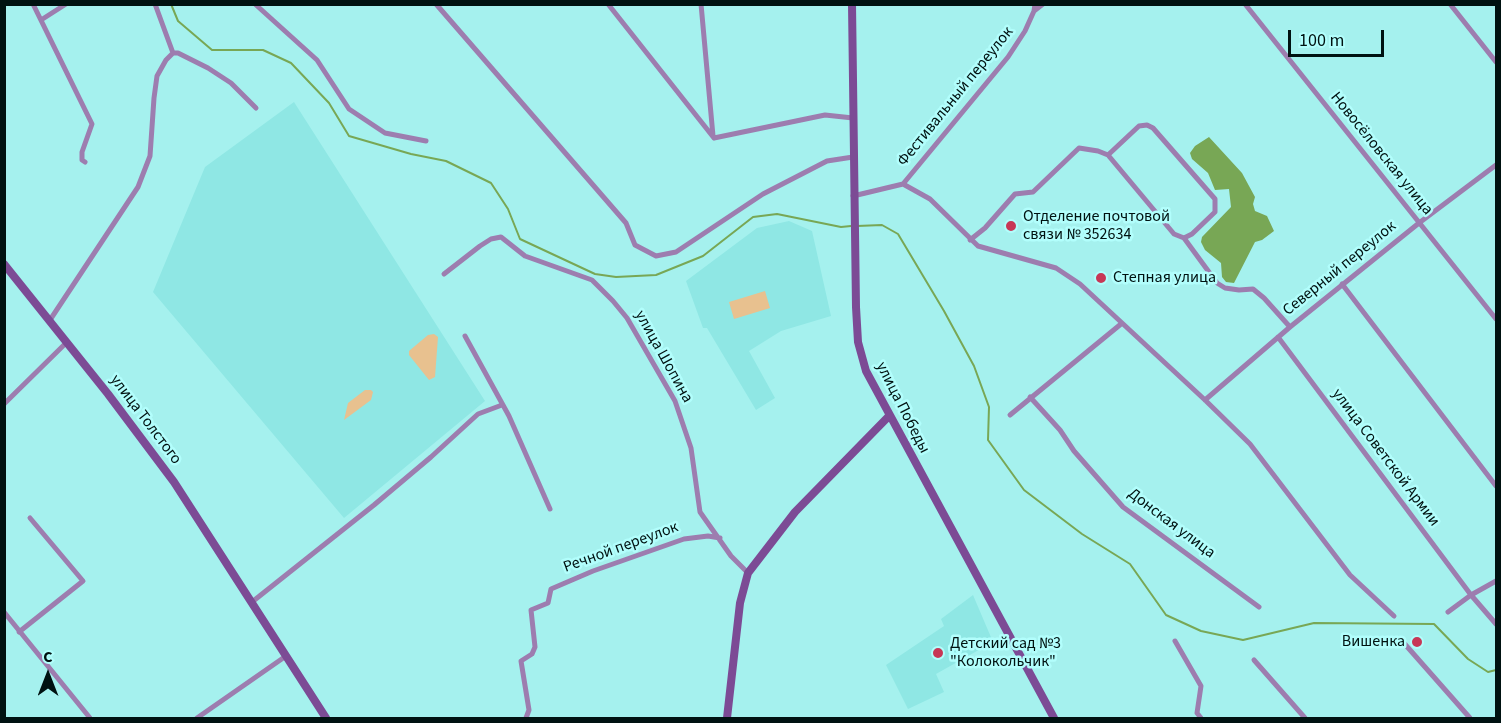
<!DOCTYPE html>
<html>
<head>
<meta charset="utf-8">
<style>
  body { margin:0 }
  #map { position:relative; width:1501px; height:723px; overflow:hidden; background:#a5f1ee; font-family:"Source Sans 3",sans-serif }
  canvas { display:block }
  .frame { position:absolute; inset:0; border:6px solid #001211; pointer-events:none }
  .north { position:absolute; left:18px; top:645px; width:60px; height:60px; -webkit-text-stroke:4px #b2fefc; paint-order:stroke; rotate:0deg; font-size:16px; font-weight:700; line-height:24px; text-align:center; color:#001211 }
  .north::after { content:''; display:block; margin:auto; width:21px; height:27px; background:#001211; clip-path:polygon(50% 0,100% 100%,50% 72%,0 100%) }
  .scale { position:absolute; left:1288px; top:30px; width:96px; height:27px; box-sizing:border-box; border:3px solid #001211; border-top:0; padding-left:8px; font-size:18px; line-height:21px; white-space:nowrap; color:#001211; -webkit-text-stroke:4px #b2fefc; paint-order:stroke }
</style>
</head>
<body>
<div id="map">
<canvas width="1501" height="723"></canvas>
<div class="frame"></div>
<div class="north">С</div>
<div class="scale">100 m</div>
</div>
<script>
const ctx = document.querySelector('canvas').getContext('2d');
ctx.lineJoin = 'round';
function fill(path, color) {
  ctx.fillStyle = color;
  ctx.fill(path, 'evenodd');
}
function shape(rows) {
  const path = new Path2D();
  for (const r of rows) {
    path.moveTo(r[0], r[1]);
    for (let i = 2; i < r.length; i += 2) path.lineTo(r[i], r[i + 1]);
  }
  return path;
}
function stroke(path, color, width, dash) {
  ctx.strokeStyle = color;
  ctx.lineWidth = width;
  ctx.lineCap = dash ? 'butt' : 'round';
  ctx.setLineDash(dash || []);
  ctx.stroke(path);
}
function drawText(font, color, halo, rows, align = 'center') {
  ctx.font = font + ' "Source Sans 3",sans-serif';
  ctx.lineWidth = 5;
  ctx.setLineDash([]);
  ctx.textBaseline = 'middle';
  ctx.strokeStyle = halo;
  ctx.fillStyle = color;
  for (const [text, x, y, turn = 0] of rows) {
    ctx.save();
    ctx.translate(x, y);
    ctx.rotate((+turn || 0) * Math.PI / 180);
    ctx.textAlign = isNaN(turn) ? turn : align;
    if (halo) ctx.strokeText(text, 0, 0);
    ctx.fillText(text, 0, 0);
    ctx.restore();
  }
}
fill(shape([
  [294,102,485,401,344,518,153,292,205,167],
  [789,221,812,231,831,316,781,331,749,351,775,398,756,410,707,328,703,328,686,281,757,228],
  [973,595,993,642,936,674,944,692,908,709,886,665,944,626,941,619]
]), '#8fe7e4');
fill(shape([
  [765,291,770,308,734,319,729,302],
  [434,334,438,337,435,377,429,380,409,355,409,351,428,335],
  [365,390,371,390,373,392,371,400,344,420,348,403]
]), '#e8c18f');
fill(shape([
  [1209,137,1242,173,1255,197,1253,204,1255,211,1267,216,1274,231,1262,240,1255,242,1234,283,1226,282,1222,277,1221,263,1205,250,1201,242,1202,237,1231,207,1229,189,1215,190,1208,173,1192,159,1190,153,1195,146]
]), '#78a755');
stroke(shape([
  [171,4,178,21,212,50,263,50,291,63,329,103,349,136,411,154,446,161,491,183,508,209,520,239,595,274,616,277,656,275,703,256,753,217,777,214,841,227,851,226],
  [857,226,882,225,898,234,944,311,974,366,989,407,988,440,1024,490,1082,534,1130,564,1166,615,1201,631,1243,640,1314,623,1434,624,1468,659,1488,672,1496,670]
]), '#78a755', 2);
stroke(shape([
  [33,4,92,124,82,152,82,160,85,162],
  [155,4,173,53],
  [255,4,317,60,349,109,385,133,426,141],
  [436,4,626,223,635,245,656,256,676,252,763,194,827,161,853,157],
  [608,4,714,138],
  [701,4,713,136],
  [1245,4,1496,319],
  [1450,4,1496,62],
  [1034,11,1043,4],
  [41,20,66,4],
  [714,138,825,115,853,118],
  [903,184,930,199,978,246,1056,268,1080,284,1205,400,1250,444,1350,575,1394,616],
  [853,196,903,184,1008,57,1025,31,1034,11,1035,4],
  [1184,238,1192,234,1215,212,1215,199,1153,128,1147,125,1139,126,1108,155,1174,234,1184,238,1217,283,1225,288,1239,290,1253,289,1264,298,1290,327],
  [970,240,985,228,1015,194,1033,192,1079,148,1098,151,1108,155],
  [444,274,480,246,491,239,501,237,525,256,592,280,613,301,627,318,675,401,691,448,700,512,731,556,748,573],
  [1342,284,1496,486],
  [50,320,138,187,150,156,154,98,157,76,166,60,173,53,178,53,208,68,231,83,256,108],
  [465,336,509,416,550,509],
  [1278,337,1471,595,1496,624],
  [1030,397,1060,430,1074,451,1123,507,1259,607],
  [1205,400,1290,327,1419,223,1496,165],
  [4,404,67,342],
  [1010,415,1121,324],
  [252,602,374,505,431,457,478,414,502,405],
  [4,612,90,718],
  [1448,612,1471,595,1496,581],
  [19,632,83,581,30,518],
  [1175,641,1201,686,1197,713,1201,718],
  [1403,642,1470,718],
  [1254,660,1305,718],
  [197,718,286,656],
  [526,718,529,710,521,661,532,654,535,647,531,610,548,603,551,589,593,571,684,539,708,536,720,538]
]), '#9d7daf', 5);
stroke(shape([
  [852,4,856,307,858,342,866,371,1054,718],
  [4,264,108,394,174,482,326,718],
  [727,718,740,603,748,573,795,512,889,416]
]), '#7c4b95', 8);
for (const [x, y, r, color] of [
  [1011,226,6,"#c73756"],
  [1101,278,6,"#c73756"],
  [1417,642,6,"#c73756"],
  [938,653,6,"#c73756"]
]) {
  const dot = new Path2D();
  dot.arc(x, y, r, 0, 2 * Math.PI);
  ctx.fillStyle = color;
  ctx.fill(dot);
  stroke(dot, '#b2fefc', 2);
}
drawText('16px', '#001211', '#b2fefc', [
  ["Фестивальный переулок",956,97,-51],
  ["Новосёловская улица",1381,154,51],
  ["Северный переулок",1340,269,-39],
  ["улица Шопина",663,357,61],
  ["улица Победы",902,408,63],
  ["улица Толстого",145,420,53],
  ["улица Советской Армии",1385,458,53],
  ["Донская улица",1171,524,37],
  ["Речной переулок",621,548,-20]
]);
drawText('16px', '#001211', '#b2fefc', [
  ["Отделение почтовой",1023,217],
  ["связи № 352634",1023,235],
  ["Степная улица",1113,278],
  ["Вишенка",1405,642,"right"],
  ["Детский сад №3",950,644],
  ["\"Колокольчик\"",950,662]
], 'left');
</script>
</body>
</html>
